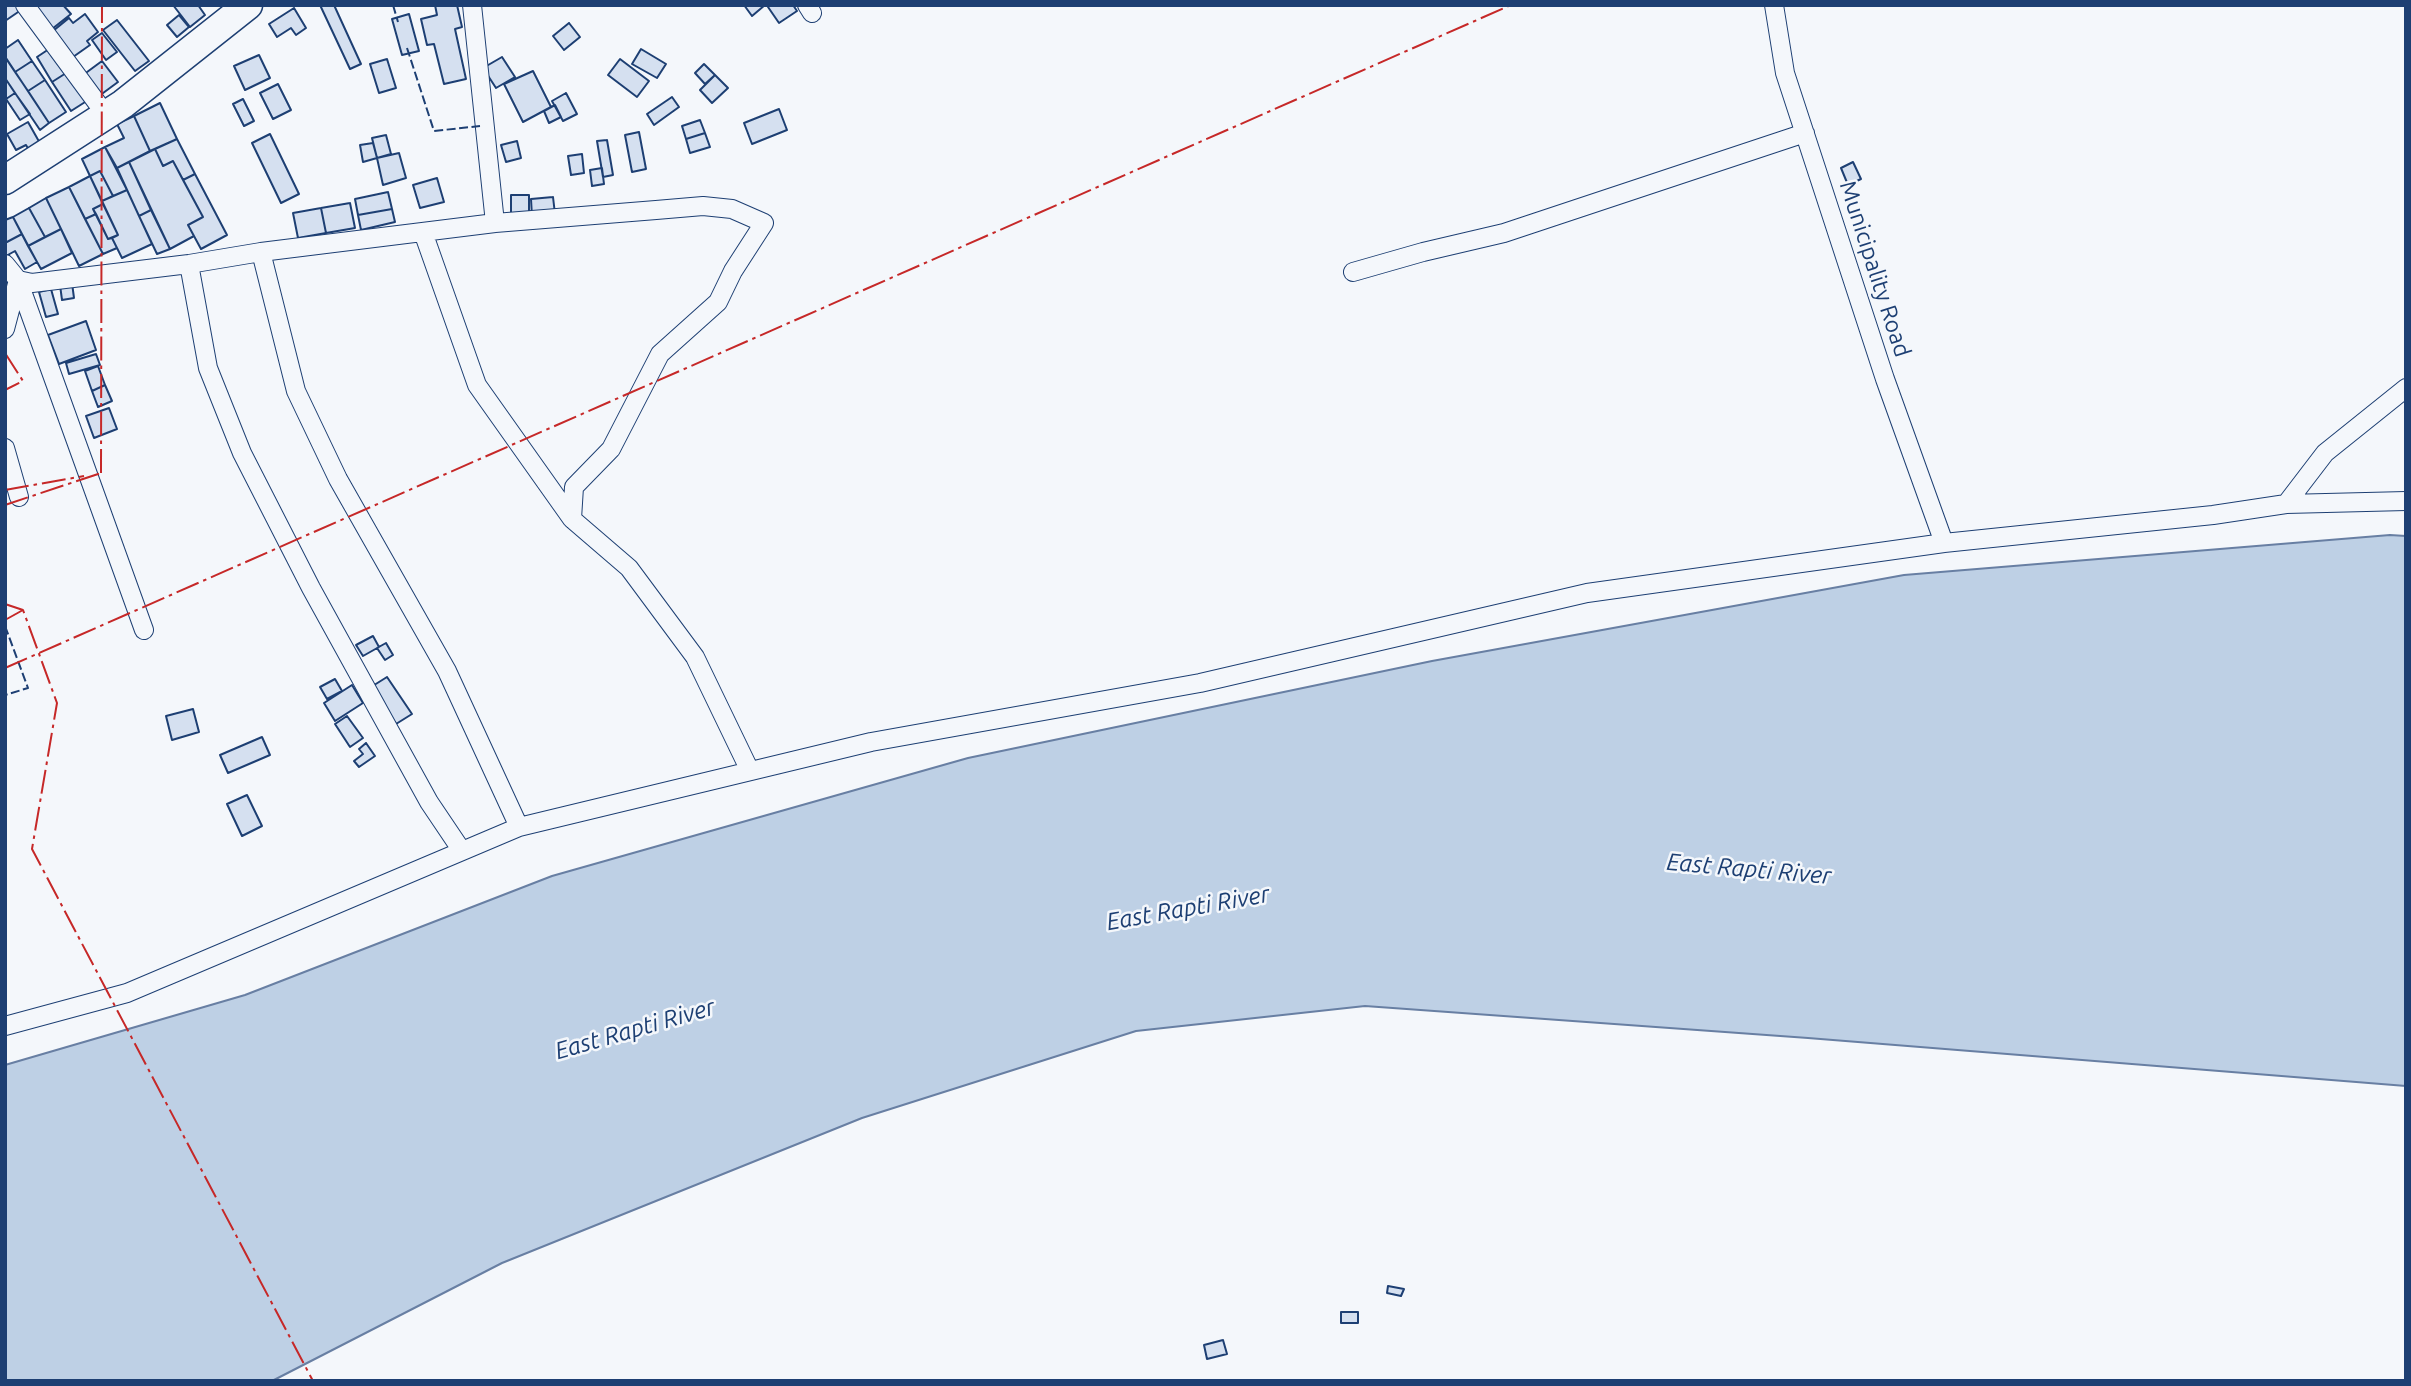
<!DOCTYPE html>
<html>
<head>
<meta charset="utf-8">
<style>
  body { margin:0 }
  #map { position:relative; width:2411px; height:1386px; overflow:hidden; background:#f4f7fb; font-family:Ubuntu,sans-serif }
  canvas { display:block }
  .frame { position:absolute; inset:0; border:7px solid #1d3f73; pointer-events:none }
</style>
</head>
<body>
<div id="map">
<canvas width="2411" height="1386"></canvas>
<div class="frame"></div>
</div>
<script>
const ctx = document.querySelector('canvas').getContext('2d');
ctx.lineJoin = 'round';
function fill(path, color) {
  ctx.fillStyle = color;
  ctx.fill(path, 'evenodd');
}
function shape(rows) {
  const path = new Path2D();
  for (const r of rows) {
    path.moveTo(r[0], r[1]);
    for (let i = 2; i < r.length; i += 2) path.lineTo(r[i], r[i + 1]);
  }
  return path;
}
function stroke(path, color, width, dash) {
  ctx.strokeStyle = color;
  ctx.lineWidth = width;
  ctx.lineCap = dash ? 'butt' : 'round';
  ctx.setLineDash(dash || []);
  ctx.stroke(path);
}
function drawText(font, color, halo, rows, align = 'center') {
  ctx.font = font + ' Ubuntu,sans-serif';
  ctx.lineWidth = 5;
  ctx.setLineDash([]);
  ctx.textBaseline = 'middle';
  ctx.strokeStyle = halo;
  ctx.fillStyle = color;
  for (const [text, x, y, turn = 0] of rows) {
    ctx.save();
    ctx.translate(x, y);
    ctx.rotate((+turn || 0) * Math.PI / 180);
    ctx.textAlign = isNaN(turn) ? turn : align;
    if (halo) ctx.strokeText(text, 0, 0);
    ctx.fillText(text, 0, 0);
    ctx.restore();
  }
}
const water = shape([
  [2390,535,2406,536,2406,1086,1808,1038,1365,1006,1136,1031,862,1118,502,1263,272,1381,5,1381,5,1065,245,995,552,876,968,758,1432,661,1904,575,2390,535]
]);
fill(water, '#bed0e5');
stroke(water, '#687fa3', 2);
const building = shape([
  [5,5,21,5,24,8,5,21,5,5],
  [39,5,63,5,71,14,52,29,36,8,39,5],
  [173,5,198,5,205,15,190,27,173,5],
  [320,5,334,5,361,64,350,69,320,5],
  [435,5,457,5,462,27,455,29,466,79,444,84,434,44,427,45,421,19,437,15,435,5],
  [744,5,765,5,752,16,744,5],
  [771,5,793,5,797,11,779,23,768,7,771,5],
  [294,8,306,28,296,35,291,28,277,37,269,24,294,8],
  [85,14,98,32,87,41,90,45,73,57,53,31,69,18,73,23,85,14],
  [409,14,419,51,402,55,392,19,409,14],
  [179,15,189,27,177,37,167,25,179,15],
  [117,20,149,61,135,71,103,30,117,20],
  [569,23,580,37,564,50,553,36,569,23],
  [102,33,117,52,106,60,92,40,102,33],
  [18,40,32,61,15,72,5,57,5,49,18,40],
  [58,43,74,68,52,82,37,57,58,43],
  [641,49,666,64,657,78,632,64,641,49],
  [259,55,270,78,245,90,234,66,259,55],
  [502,57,515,77,496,88,483,68,502,57],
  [6,58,49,123,40,130,5,78,6,58],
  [387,59,396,88,379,93,370,64,387,59],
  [620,59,649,81,637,97,608,75,620,59],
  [32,61,45,80,28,91,15,72,32,61],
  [102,61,118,82,99,96,83,75,102,61],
  [704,64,715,75,705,84,695,73,704,64],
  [74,68,93,97,71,111,52,82,74,68],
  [533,71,551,107,523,122,504,84,533,71],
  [715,75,728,88,712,103,700,90,715,75],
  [5,78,15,93,6,99,5,99,5,78],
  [45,80,66,112,49,123,28,91,45,80],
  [278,84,291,110,273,119,260,93,278,84],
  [15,93,30,114,20,120,6,99,15,93],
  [566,93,577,114,563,121,552,101,566,93],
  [672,97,679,107,654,125,647,114,672,97],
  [243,99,254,121,244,126,233,104,243,99],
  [160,103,177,139,150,151,134,116,160,103],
  [555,105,561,117,549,123,544,111,555,105],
  [779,109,787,130,752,144,744,123,779,109],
  [134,116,150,151,117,168,105,147,124,138,117,124,134,116],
  [700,120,705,133,686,139,682,126,700,120],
  [28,122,41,145,30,152,26,145,16,150,7,134,28,122],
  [639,132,646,169,632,172,625,135,639,132],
  [705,133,710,147,690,153,686,139,705,133],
  [270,134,299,194,281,203,252,143,270,134],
  [386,135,391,154,377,158,372,138,386,135],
  [177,139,195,174,183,180,173,161,163,166,155,149,177,139],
  [607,140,613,175,603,177,597,141,607,140],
  [517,141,521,158,506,162,501,145,517,141],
  [373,143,377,158,363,162,360,145,373,143],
  [105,147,127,190,113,196,100,171,90,176,82,159,105,147],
  [155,149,163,166,173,161,203,217,188,225,194,236,170,249,129,162,155,149],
  [399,153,406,178,383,185,377,158,399,153],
  [582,154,584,173,571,175,568,156,582,154],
  [129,162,151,210,139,216,117,168,129,162],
  [1853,162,1861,179,1848,185,1841,168,1853,162],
  [602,168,604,184,592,186,590,170,602,168],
  [100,171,113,196,102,201,90,176,100,171],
  [195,174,227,235,201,249,188,225,203,217,183,180,195,174],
  [90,176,103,204,93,209,96,214,85,219,69,187,90,176],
  [437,178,444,202,420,208,413,185,437,178],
  [69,187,103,254,79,266,46,198,69,187],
  [127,190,152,244,122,258,112,238,118,235,102,201,127,190],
  [388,192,392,209,358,215,355,199,388,192],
  [511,195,529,195,529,216,511,216,511,195],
  [553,197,555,214,532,217,531,199,553,197],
  [46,198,61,229,45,237,29,208,46,198],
  [350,203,355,228,326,233,321,208,350,203],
  [103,204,118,235,108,239,93,209,103,204],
  [29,208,45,237,28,246,13,217,29,208],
  [321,208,326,233,298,238,293,213,321,208],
  [392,209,395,222,361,230,358,215,392,209],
  [151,210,170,249,157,254,139,216,151,210],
  [96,214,108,239,112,238,117,248,103,254,85,219,96,214],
  [13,217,22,234,5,243,5,220,13,217],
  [61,229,72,253,41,269,28,246,61,229],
  [22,234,37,262,25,269,15,251,6,256,5,243,22,234],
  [72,283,74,298,62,300,60,285,72,283],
  [51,289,58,314,46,317,39,292,51,289],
  [86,321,96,350,59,364,48,335,86,321],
  [96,354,100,365,69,374,66,363,96,354],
  [98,366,105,385,92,391,85,371,98,366],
  [105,385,112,401,98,407,92,391,105,385],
  [109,408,117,429,94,438,86,416,109,408],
  [373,636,379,647,363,656,356,645,373,636],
  [386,643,393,655,385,660,377,648,386,643],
  [387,677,412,714,396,724,371,687,387,677],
  [335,679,342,691,327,699,320,687,335,679],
  [352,685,363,703,335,721,324,703,352,685],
  [193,709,199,732,172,740,166,716,193,709],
  [347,716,363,738,350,747,335,724,347,716],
  [262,737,270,755,228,773,220,755,262,737],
  [366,743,375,756,359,767,354,761,363,754,359,749,366,743],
  [247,795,262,826,242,836,227,804,247,795],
  [1388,1286,1404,1289,1401,1296,1387,1293,1388,1286],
  [1341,1312,1358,1312,1358,1323,1341,1323,1341,1312],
  [1223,1340,1227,1354,1207,1359,1204,1345,1223,1340]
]);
fill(building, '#d5e0f0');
stroke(building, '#1d3f73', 2);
const street = shape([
  [25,5,106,115],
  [472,5,495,223],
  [807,5,812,13],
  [1774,5,1785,73,1885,379,1944,543],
  [423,232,477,385,572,519],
  [261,252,296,391,338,479,447,671,519,827],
  [5,264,18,280,32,283,189,264,261,252,495,223,656,210,703,206,732,209,764,223,733,271,718,302,660,354,611,449,574,487,572,519,629,568,695,657,750,771],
  [189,264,208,368,242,453,311,588,429,802,462,851],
  [1353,272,1423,252,1504,233,1805,133],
  [18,280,144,630],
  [5,329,18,280],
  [5,448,19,497],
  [2286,504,2325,453,2406,388],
  [5,1026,127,993,519,827,871,742,1200,683,1587,593,1944,543,2213,515,2286,504,2406,501]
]);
const primary = shape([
  [5,180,123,104,248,5]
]);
stroke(street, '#1d3f73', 20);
stroke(primary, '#1d3f73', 31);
stroke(street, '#f4f7fb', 18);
stroke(primary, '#f4f7fb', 28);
stroke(shape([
  [393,5,398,22],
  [407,48,434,131,480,126],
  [5,626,28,688,5,695]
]), '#1d3f73', 2, [9, 3.5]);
stroke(shape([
  [5,353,23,381,5,390],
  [101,473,102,5],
  [5,490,84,476],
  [5,505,101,473],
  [5,604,23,610],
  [5,620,23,610,57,703,32,849,313,1381],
  [5,668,1511,5]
]), '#c62828', 2, [24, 5, 3.5, 5]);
drawText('23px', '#1d3f73', '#f4f7fb', [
  ["Municipality Road",1875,269,72]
]);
drawText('italic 24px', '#1d3f73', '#f4f7fb', [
  ["East Rapti River",1749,869,5],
  ["East Rapti River",1188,908,-10],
  ["East Rapti River",635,1029,-16]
]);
</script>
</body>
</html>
